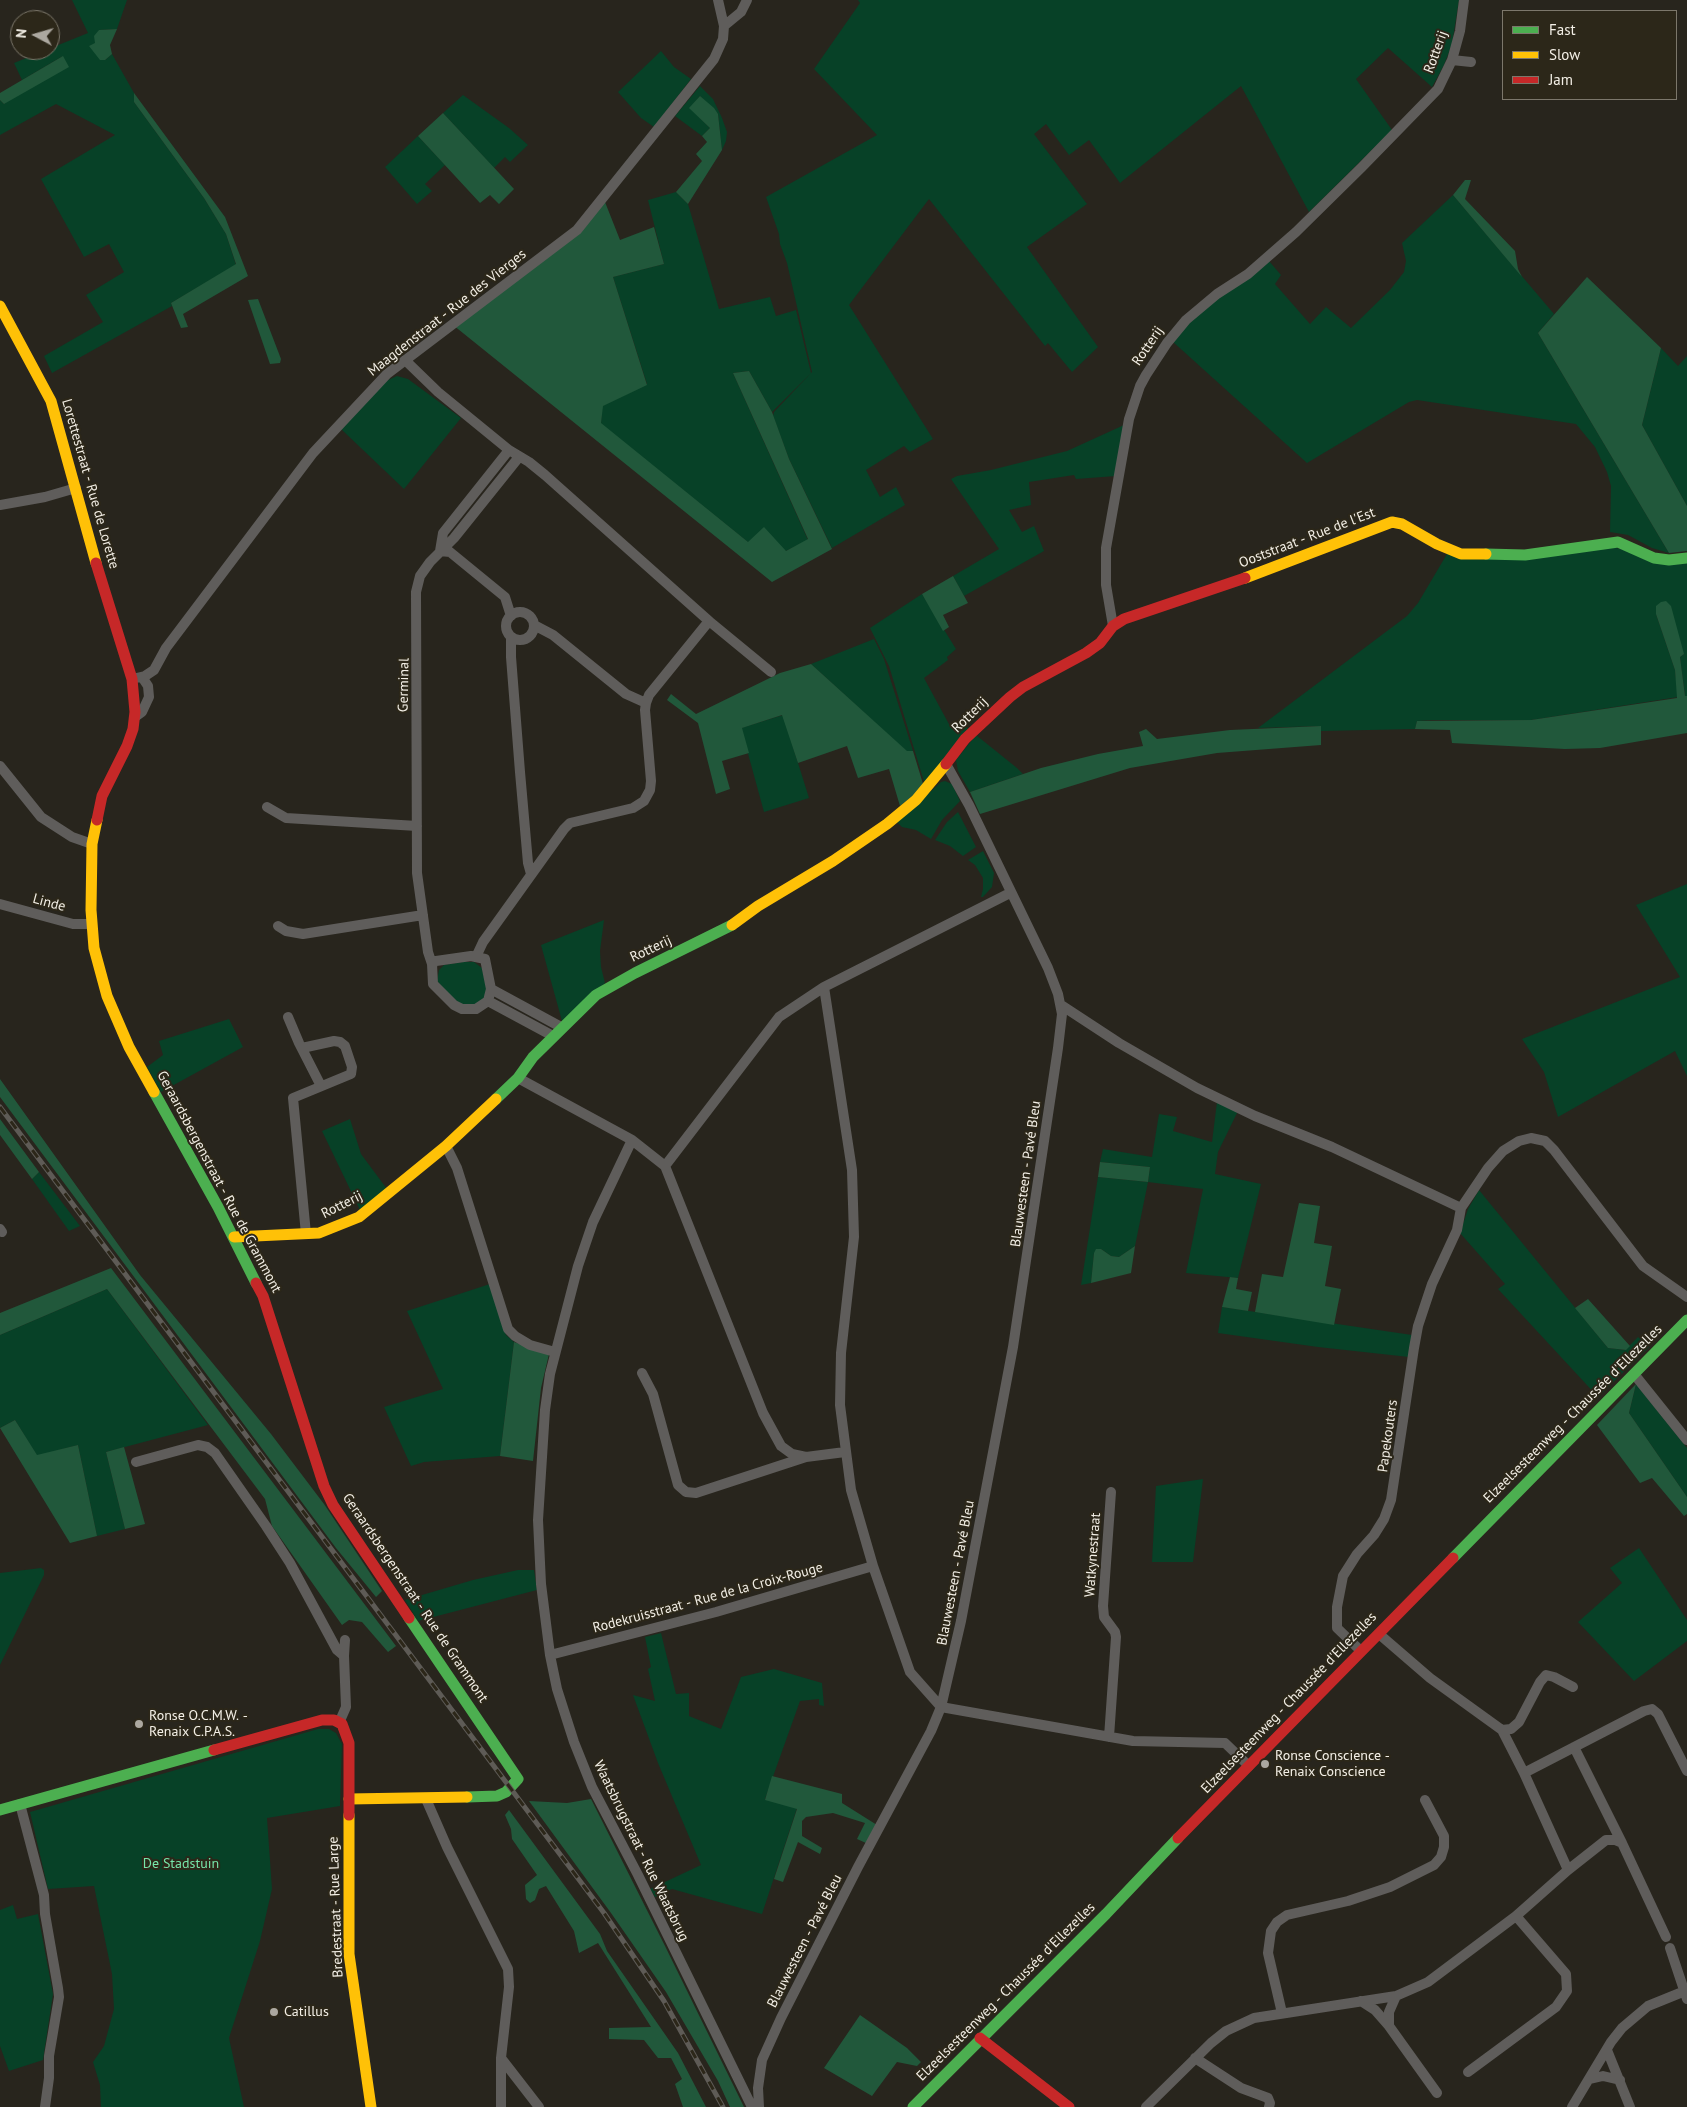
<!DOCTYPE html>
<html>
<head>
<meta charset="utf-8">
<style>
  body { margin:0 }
  #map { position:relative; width:1687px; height:2107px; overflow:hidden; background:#28251d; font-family:"PT Sans",sans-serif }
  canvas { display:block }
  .legend { position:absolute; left:1502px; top:10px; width:175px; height:90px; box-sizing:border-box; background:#2c2719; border:1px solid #7c776b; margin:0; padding:6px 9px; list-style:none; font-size:15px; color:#f3efe6 }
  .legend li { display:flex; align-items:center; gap:10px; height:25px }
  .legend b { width:25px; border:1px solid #7c776b }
  .north { position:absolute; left:10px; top:10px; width:50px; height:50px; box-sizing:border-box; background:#2c2719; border:1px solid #7c776b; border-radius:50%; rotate:276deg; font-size:14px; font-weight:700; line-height:20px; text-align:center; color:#f3efe6 }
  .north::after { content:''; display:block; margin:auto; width:18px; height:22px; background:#aca8a0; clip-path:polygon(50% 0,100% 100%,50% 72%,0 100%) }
</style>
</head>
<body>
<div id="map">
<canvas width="1687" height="2107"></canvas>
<ul class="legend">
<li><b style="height:6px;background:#4caf50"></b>Fast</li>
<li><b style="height:6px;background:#ffc107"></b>Slow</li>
<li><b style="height:6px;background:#c62828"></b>Jam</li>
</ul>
<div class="north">N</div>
</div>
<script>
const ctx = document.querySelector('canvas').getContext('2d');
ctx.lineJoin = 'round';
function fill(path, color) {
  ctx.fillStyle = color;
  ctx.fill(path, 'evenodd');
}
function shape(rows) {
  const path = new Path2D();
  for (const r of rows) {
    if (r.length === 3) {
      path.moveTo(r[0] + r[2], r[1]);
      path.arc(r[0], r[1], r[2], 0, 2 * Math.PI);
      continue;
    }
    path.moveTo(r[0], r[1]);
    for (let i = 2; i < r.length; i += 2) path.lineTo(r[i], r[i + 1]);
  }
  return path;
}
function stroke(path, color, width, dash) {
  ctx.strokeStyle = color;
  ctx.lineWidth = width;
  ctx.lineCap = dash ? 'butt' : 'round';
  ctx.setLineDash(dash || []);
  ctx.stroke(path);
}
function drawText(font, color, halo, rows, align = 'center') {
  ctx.font = font + ' "PT Sans",sans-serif';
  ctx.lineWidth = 4;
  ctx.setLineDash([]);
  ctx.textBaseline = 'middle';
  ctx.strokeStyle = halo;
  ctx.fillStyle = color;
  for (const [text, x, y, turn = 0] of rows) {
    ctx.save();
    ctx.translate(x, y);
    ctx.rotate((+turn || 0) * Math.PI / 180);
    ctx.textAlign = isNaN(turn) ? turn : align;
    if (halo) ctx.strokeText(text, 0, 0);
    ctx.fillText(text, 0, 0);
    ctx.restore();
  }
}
fill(shape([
  [72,0,127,0,117,29,99,30,96,43,90,46,105,60,112,54,134,93,134,102,204,198,226,234,236,265,171,303,172,306,52,373,44,356,103,322,86,295,124,272,109,244,84,257,41,179,115,135,56,104,0,135,0,100,4,104,63,56,22,80,14,63,88,33],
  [858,0,1459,0,1452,44,1444,65,1432,87,1388,48,1356,79,1392,130,1309,212,1241,86,1120,183,1089,140,1069,155,1046,124,1034,134,1087,204,1027,247,1098,347,1072,372,1048,343,1045,346,929,199,849,305,933,439,910,452,904,446,866,470,880,497,896,487,905,505,832,548,789,459,773,416,774,412,812,372,787,263,780,244,779,234,766,197,877,135,814,69,860,3],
  [661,51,674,67,691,79,654,127,641,118,618,92],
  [700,86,713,99,722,118,727,132,726,141,722,150,718,114,700,96,690,108,710,128,702,136,675,116],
  [463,95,509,128,528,145,510,162,505,157,494,168,443,113],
  [418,136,445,165,425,184,432,191,417,204,385,167],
  [676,192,688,204,719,309,770,297,776,316,796,310,811,373,772,412,749,371,733,373,808,540,786,551,749,543,601,424,602,406,647,384,613,277,664,264,648,200],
  [1453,195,1554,314,1538,333,1669,553,1652,548,1628,535,1610,532,1611,486,1607,472,1595,447,1576,424,1417,400,1409,402,1307,463,1172,341,1196,314,1269,261,1281,275,1275,284,1310,324,1326,307,1351,328,1390,290,1404,272,1406,261,1402,243],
  [1661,348,1678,366,1687,356,1687,506,1642,425],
  [397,376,408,379,461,418,404,489,341,429,386,381],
  [1124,425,1116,476,1076,479,1074,475,1029,482,1031,505,1009,510,1022,532,1034,526,1044,551,964,596,953,576,999,549,951,479,957,476,991,470,1067,451],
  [1605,546,1687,561,1687,696,1685,696,1680,657,1684,654,1656,614,1675,670,1678,697,1531,720,1433,720,1417,721,1415,729,1321,731,1320,726,1258,728,1407,616,1418,603,1447,554],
  [922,594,956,649,947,657,948,660,924,678,950,726,962,723,969,729,925,785,889,666,870,628],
  [874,639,884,659,913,751,907,752,811,664],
  [783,715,809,798,764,812,741,728],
  [976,735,1017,768,1023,774,970,792,958,771,956,760],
  [945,781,952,784,960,801,942,820,931,839,916,830,902,827,897,822,941,782],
  [958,812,976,847,963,856,950,846,935,840,947,822],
  [983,851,994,873,992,887,983,897,981,897,983,889,983,878,975,865,968,860],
  [1687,884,1687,1076,1675,1051,1558,1117,1544,1072,1522,1039,1680,977,1636,905],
  [604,920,600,951,601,967,605,983,562,1021,541,945],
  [463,962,474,962,482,968,487,991,484,999,475,1005,461,1004,451,997,437,981,439,970,444,965],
  [229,1019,243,1047,161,1092,147,1067,163,1055,159,1041],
  [1217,1102,1238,1111,1218,1152,1215,1174,1261,1184,1238,1278,1186,1273,1203,1189,1148,1182,1135,1246,1119,1257,1111,1256,1101,1249,1094,1253,1091,1283,1081,1285,1098,1177,1148,1182,1150,1167,1100,1162,1103,1149,1152,1157,1159,1114,1177,1117,1173,1131,1212,1142],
  [350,1119,361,1154,387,1189,360,1210,322,1131],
  [39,1172,80,1226,69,1231,32,1179],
  [1479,1190,1608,1348,1625,1350,1638,1337,1649,1347,1598,1397,1498,1289,1505,1284,1460,1233,1468,1209],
  [490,1284,506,1335,514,1342,500,1456,424,1462,411,1466,384,1407,443,1389,407,1311],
  [107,1289,208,1425,106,1452,125,1529,97,1536,78,1445,37,1456,15,1420,0,1428,0,1335],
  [1222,1307,1412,1335,1409,1357,1318,1347,1218,1333],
  [1636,1384,1687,1448,1687,1497,1629,1413],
  [1203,1479,1193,1562,1152,1562,1156,1486],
  [1639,1548,1687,1620,1687,1641,1634,1681,1578,1622,1622,1583,1610,1568],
  [41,1568,44,1570,44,1575,0,1665,0,1573],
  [518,1570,534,1570,537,1590,418,1621,405,1600,473,1580],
  [661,1633,676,1694,689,1693,689,1716,721,1729,741,1677,774,1669,822,1683,824,1706,819,1705,819,1699,800,1701,765,1799,797,1808,762,1914,672,1889,655,1897,650,1889,701,1865,658,1763,633,1695,655,1701,648,1669,651,1667,645,1637],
  [318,1729,329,1729,336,1733,342,1744,340,1806,267,1818,272,1889,260,1941,229,2038,244,2107,101,2107,100,2085,93,2062,104,2046,114,2009,112,1974,94,1886,48,1889,30,1812],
  [13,1905,17,1919,38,1914,53,1994,43,2060,9,2071,0,2046,0,1910]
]), '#074127');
fill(shape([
  [117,29,110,45,112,54,105,60,100,60,89,46,95,43,94,36,99,30],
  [63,56,69,67,4,104,0,100,0,93],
  [134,93,225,217,248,276,183,314,188,327,181,328,171,303,236,264,226,234,204,198,134,102],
  [700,96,714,108,718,114,722,150,688,204,676,192,702,161,696,154,707,142,702,136,710,128,689,108],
  [443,113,514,189,499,204,490,195,480,203,418,136],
  [1465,180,1471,180,1465,199,1515,251,1518,269,1522,277,1453,195],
  [605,202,620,240,654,227,664,264,613,277,647,385,603,406,601,423,748,542,764,527,786,551,808,539,733,373,749,371,772,412,789,459,832,549,772,582,453,325],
  [1587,277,1661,348,1642,425,1687,506,1687,551,1669,553,1538,333],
  [258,299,281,359,280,363,270,364,248,300],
  [953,576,968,603,943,615,949,627,943,631,922,594],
  [1666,601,1671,606,1684,654,1680,657,1685,696,1687,696,1687,733,1600,748,1565,749,1452,743,1450,730,1415,729,1417,721,1531,720,1677,698,1675,670,1656,614,1656,606,1661,602],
  [811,664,907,751,913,751,924,787,900,806,889,769,858,778,847,746,798,763,782,715,742,728,749,753,722,761,730,789,716,794,698,723,667,700,671,694,696,714,780,673],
  [1321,726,1321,745,1217,753,1130,768,980,814,970,792,1041,768,1098,754,1143,746,1139,732,1146,729,1157,739,1230,730],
  [0,1079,140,1275,271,1434,324,1504,382,1591,376,1597,336,1548,0,1097],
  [0,1119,39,1172,32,1179,0,1135],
  [1100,1162,1150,1167,1148,1182,1098,1177],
  [1299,1203,1320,1206,1314,1243,1332,1246,1325,1286,1341,1289,1334,1325,1255,1312,1262,1274,1283,1277],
  [1135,1246,1131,1273,1091,1283,1094,1253,1096,1249,1101,1249,1111,1256,1119,1257],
  [111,1268,396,1646,388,1652,362,1622,349,1620,342,1625,272,1526,265,1499,107,1289,0,1335,0,1313],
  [1230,1277,1238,1278,1236,1289,1252,1292,1248,1311,1222,1307],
  [1588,1299,1630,1346,1626,1350,1608,1348,1575,1308],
  [514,1342,549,1354,541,1388,533,1461,500,1456],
  [1636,1384,1629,1413,1687,1497,1687,1514,1684,1516,1652,1478,1640,1483,1597,1425],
  [15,1420,37,1455,78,1445,97,1536,70,1543,0,1428],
  [124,1447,145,1524,125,1529,106,1452],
  [772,1776,842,1794,842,1803,877,1825,866,1843,857,1839,865,1823,833,1813,806,1817,802,1821,802,1836,822,1848,820,1854,798,1842,783,1882,774,1879,797,1809,765,1800],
  [591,1799,665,1946,744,2107,730,2107,718,2081,666,1992,611,1913,529,1801,567,1803],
  [509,1810,600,1934,607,1951,678,2053,706,2107,683,2107,675,2084,682,2079,671,2058,658,2058,644,2040,609,2039,609,2028,651,2027,598,1943,579,1953,574,1931,546,1886,539,1889,535,1900,530,1903,526,1899,525,1885,537,1875,512,1839,511,1829,505,1815],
  [860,2015,907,2048,921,2062,917,2066,897,2062,872,2096,824,2068]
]), '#21583b');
stroke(shape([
  [724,26,741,12,747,0],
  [1452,60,1471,62],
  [405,360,438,392,509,450,529,462,545,475,709,621,771,672],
  [0,505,45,497,76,488],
  [440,551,443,533,509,450],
  [440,551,450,552,505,597,511,616],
  [520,626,14],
  [534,625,553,635,626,694,646,703],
  [1113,626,1106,585,1106,548,1129,419,1140,386,1146,375,1167,343,1186,320,1217,294,1248,274,1296,232,1362,167,1438,89,1452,60,1460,31,1464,0],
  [511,638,511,657,520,772,528,863,531,874],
  [132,679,145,676,154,670,166,648,313,453,387,374,577,230,714,59,723,39,724,26,718,0],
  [135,717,142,712,149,697,148,686,142,677],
  [0,766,41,817,72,837,92,844],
  [267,807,286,818,417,826],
  [0,904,73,924,91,924],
  [278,926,286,931,303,934,423,915],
  [476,957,483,942,564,829,570,823,633,808,644,801,650,790,651,781,645,710,646,703,649,695,709,621],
  [432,964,436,961,471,956,485,959,491,989,488,1001,476,1009,462,1009,454,1005,433,984,432,964,428,952,417,873,416,592,420,576,430,562,454,538,519,457],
  [824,987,852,1170,854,1237,841,1353,840,1405,851,1490,873,1566,910,1672,941,1707],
  [491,989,561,1027],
  [488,1001,553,1036],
  [1061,1005,1119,1043,1197,1088,1255,1116,1332,1147,1461,1208],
  [288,1017,299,1043,321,1086],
  [302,1048,334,1041,340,1042,345,1046,352,1067,351,1074,293,1098,306,1234],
  [518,1078,632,1140,665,1166,763,1413,781,1446,792,1454,806,1457,845,1452],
  [632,1140,593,1222,578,1266,550,1374,545,1410,538,1520,541,1584,550,1655,557,1689,574,1742,592,1787,638,1875,752,2107],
  [446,1146,457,1168,508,1329,515,1336,530,1345,555,1352],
  [665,1166,779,1017,824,987,1010,893],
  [0,1229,2,1232],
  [642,1373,653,1394,678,1485,686,1492,696,1493,806,1457],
  [1634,1374,1687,1440],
  [136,1462,198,1445,207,1447,215,1453,266,1526,290,1563,337,1650,344,1656],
  [1379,1634,1430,1678,1502,1730,1524,1773,1568,1870],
  [1361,1651,1337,1628,1337,1607,1343,1576,1357,1554,1374,1535,1384,1519,1391,1500,1414,1348,1418,1326,1432,1284,1457,1230,1461,1208,1488,1168,1503,1151,1519,1141,1531,1138,1545,1141,1554,1150,1643,1266,1687,1297],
  [550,1655,716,1612,873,1566],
  [941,1707,1133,1741,1225,1743,1249,1766],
  [339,1723,346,1707,344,1656,345,1640],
  [1502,1730,1511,1729,1519,1722,1540,1682,1546,1675,1554,1677,1573,1687],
  [1109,1737,1116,1637,1115,1632,1104,1617,1103,1606,1111,1492],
  [1574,1747,1622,1843],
  [1524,1773,1644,1711,1652,1709,1658,1714,1687,1771],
  [426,1799,447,1847,508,1969,509,1987,501,2058,501,2107],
  [20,1804,44,1895,45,1914,58,1988,59,1997,49,2056,49,2078,45,2107],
  [1670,1948,1687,1999],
  [1396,1996,1389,2012,1389,2026,1437,2093],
  [1361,2001,1375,2010,1389,2026],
  [1282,2013,1268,1953,1271,1931,1277,1922,1287,1915,1348,1901,1390,1887,1434,1865,1441,1857,1444,1847,1444,1836,1425,1800],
  [1607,2050,1630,2107],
  [501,2058,539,2107],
  [1195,2058,1241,2088,1268,2098,1270,2103,1269,2107],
  [1468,2072,1556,2007,1567,1991,1566,1974,1516,1916],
  [1590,2079,1603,2076,1620,2080],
  [759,2107,758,2088,762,2060,781,2018,858,1867,931,1731,941,1707,961,1621,1013,1347,1058,1048,1062,1014,1058,994,1048,968,969,805,946,764],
  [1146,2107,1211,2043,1226,2031,1254,2018,1396,1996,1428,1982,1516,1916,1568,1870,1606,1840,1615,1840,1622,1843,1666,1937],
  [1572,2107,1611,2042,1622,2028,1648,2006,1685,1991]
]), '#5f5d5b', 10);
stroke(shape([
  [1486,554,1525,555,1618,542,1654,558,1669,560,1687,558],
  [154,1092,218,1207,256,1283],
  [496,1099,518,1078,533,1057,596,995,635,973,732,925],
  [1453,1558,1687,1320],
  [409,1618,518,1779,506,1792,497,1796,467,1797],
  [0,1810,214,1750],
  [913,2107,1106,1914,1178,1838]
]), '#4caf50', 11);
stroke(shape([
  [0,306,51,401,96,563],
  [1245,578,1392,522,1402,524,1437,544,1461,554,1486,554],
  [97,820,92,844,91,910,94,948,107,996,129,1047,154,1092],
  [732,925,758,906,833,861,887,824,916,800,946,764],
  [234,1237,319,1233,359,1217,446,1146,496,1099],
  [349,1799,467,1797],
  [349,1815,349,1954,371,2107]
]), '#ffc107', 11);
stroke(shape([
  [96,563,132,679,135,712,133,729,127,746,102,796,97,820],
  [946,764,965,739,1010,697,1023,687,1086,653,1100,643,1113,626,1124,619,1245,578],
  [256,1283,263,1296,324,1486,333,1505,409,1618],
  [214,1750,322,1720,334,1720,342,1724,349,1743,349,1815],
  [1178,1838,1453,1558],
  [980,2038,1069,2107]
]), '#c62828', 11);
const rail = shape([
  [0,1107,604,1913,664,2001,723,2107]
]);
stroke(rail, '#5e5b56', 5);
stroke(rail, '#2c2719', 3, [9]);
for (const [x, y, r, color] of [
  [139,1724,5,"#aca8a0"],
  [1265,1764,5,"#aca8a0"],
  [274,2012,5,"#aca8a0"]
]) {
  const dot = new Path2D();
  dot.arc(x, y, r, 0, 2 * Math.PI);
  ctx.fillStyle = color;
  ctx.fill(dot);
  stroke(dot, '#2c2719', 2);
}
drawText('14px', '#f3efe6', '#2c2719', [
  ["Rotterij",1436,52,-70],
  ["Maagdenstraat - Rue des Vierges",447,313,-38],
  ["Rotterij",1148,346,-56],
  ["Lorettestraat - Rue de Lorette",90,484,74],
  ["Ooststraat - Rue de l'Est",1307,538,-21],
  ["Germinal",404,685,-89],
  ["Rotterij",970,715,-45],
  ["Linde",49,903,15],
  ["Rotterij",651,949,-25],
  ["Blauwesteen - Pavé Bleu",1026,1174,-82],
  ["Geraardsbergenstraat - Rue de Grammont",219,1182,62],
  ["Rotterij",342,1205,-27],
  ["Elzeelsesteenweg - Chaussée d'Ellezelles",1573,1414,-45],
  ["Papekouters",1388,1436,-82],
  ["Watkynestraat",1093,1555,-86],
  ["Blauwesteen - Pavé Bleu",956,1573,-79],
  ["Geraardsbergenstraat - Rue de Grammont",415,1598,56],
  ["Rodekruisstraat - Rue de la Croix-Rouge",708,1598,-15],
  ["Elzeelsesteenweg - Chaussée d'Ellezelles",1289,1703,-46],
  ["Waatsbrugstraat - Rue Waatsbrug",641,1851,64],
  ["Bredestraat - Rue Large",336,1907,-92],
  ["Blauwesteen - Pavé Bleu",805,1941,-63],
  ["Elzeelsesteenweg - Chaussée d'Ellezelles",1006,1992,-45]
]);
drawText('14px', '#f3efe6', '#2c2719', [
  ["Ronse O.C.M.W. -",149,1716],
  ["Renaix C.P.A.S.",149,1732],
  ["Ronse Conscience -",1275,1756],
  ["Renaix Conscience",1275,1772],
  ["Catillus",284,2012]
], 'left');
drawText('14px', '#76e6aa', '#2c2719', [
  ["De Stadstuin",181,1864]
]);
</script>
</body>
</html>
